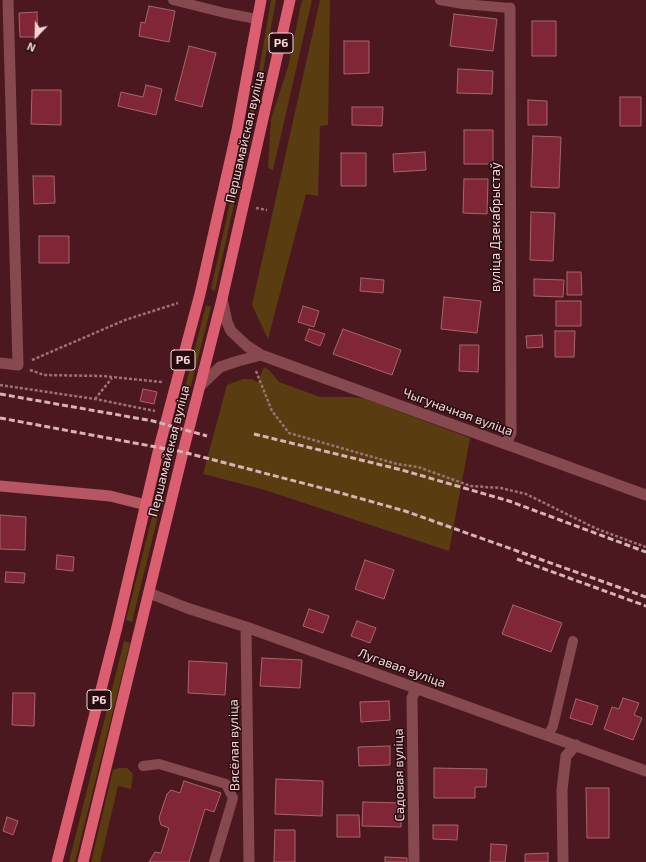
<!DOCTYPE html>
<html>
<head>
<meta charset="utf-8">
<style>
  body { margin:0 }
  #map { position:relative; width:646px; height:862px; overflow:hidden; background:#4c1820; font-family:"Exo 2",sans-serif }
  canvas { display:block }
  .north { position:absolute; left:16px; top:16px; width:40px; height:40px; -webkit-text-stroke:3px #240c0f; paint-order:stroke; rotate:203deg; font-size:11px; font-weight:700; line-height:16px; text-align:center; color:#f9d5d7 }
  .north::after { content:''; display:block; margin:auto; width:14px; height:18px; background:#f9d5d7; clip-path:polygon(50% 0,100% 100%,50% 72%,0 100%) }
</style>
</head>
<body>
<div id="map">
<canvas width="646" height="862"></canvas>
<div class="north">N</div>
</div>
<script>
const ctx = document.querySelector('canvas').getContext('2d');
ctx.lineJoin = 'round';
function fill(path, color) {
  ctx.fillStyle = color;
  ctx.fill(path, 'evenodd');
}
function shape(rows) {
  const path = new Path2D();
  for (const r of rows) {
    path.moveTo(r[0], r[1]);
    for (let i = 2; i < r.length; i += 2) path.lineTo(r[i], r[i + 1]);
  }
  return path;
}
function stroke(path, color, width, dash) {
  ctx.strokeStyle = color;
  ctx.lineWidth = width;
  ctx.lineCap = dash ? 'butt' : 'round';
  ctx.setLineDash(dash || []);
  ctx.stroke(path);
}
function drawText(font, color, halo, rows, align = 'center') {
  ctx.font = font + ' "Exo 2",sans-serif';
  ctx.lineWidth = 3;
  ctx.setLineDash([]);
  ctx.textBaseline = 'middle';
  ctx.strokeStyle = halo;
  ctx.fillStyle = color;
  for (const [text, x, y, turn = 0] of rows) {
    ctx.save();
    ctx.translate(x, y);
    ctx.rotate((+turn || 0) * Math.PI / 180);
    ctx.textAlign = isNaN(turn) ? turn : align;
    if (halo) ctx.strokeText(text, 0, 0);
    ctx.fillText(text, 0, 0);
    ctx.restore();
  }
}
fill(shape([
  [271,0,276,0,263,71,215,291,211,289,259,70],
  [303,0,312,0,273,170,268,168,271,119,288,67,301,4],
  [320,0,330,0,328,125,320,126,318,196,306,194,268,339,252,305],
  [206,305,211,307,182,421,179,423,177,418],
  [264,367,269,370,279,382,320,397,352,397,366,399,470,438,449,551,265,490,203,474,227,385,243,379,251,379,258,382],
  [167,458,172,459,132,622,126,620],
  [124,641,130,643,75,862,69,862],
  [119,768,127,768,133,774,131,789,118,786,100,862,91,862,113,770]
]), '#593c0f');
const building = shape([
  [149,6,175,11,169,42,139,36,141,22,145,23,149,6],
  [37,12,38,37,20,37,19,13,37,12],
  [454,14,497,19,493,51,450,46,454,14],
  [532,21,556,21,556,56,532,56,532,21],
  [344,41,369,41,369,73,344,74,344,41],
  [189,46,216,53,202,107,175,100,189,46],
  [458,69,493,71,492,94,457,93,458,69],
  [146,85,162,89,156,115,118,106,121,92,143,97,146,85],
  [32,90,61,90,61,125,31,124,32,90],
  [620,97,641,97,641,126,620,126,620,97],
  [528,100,547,101,547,125,528,125,528,100],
  [352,107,383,107,382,126,352,125,352,107],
  [464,130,493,130,493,164,464,164,464,130],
  [533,136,561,137,559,188,531,187,533,136],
  [425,152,426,170,394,172,393,154,425,152],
  [341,153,366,153,366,186,341,186,341,153],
  [33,176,54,176,55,203,34,204,33,176],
  [464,179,488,179,487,214,463,213,464,179],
  [531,212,555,213,553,261,530,260,531,212],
  [39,236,69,236,69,263,39,263,39,236],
  [567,272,581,272,582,295,567,295,567,272],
  [361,278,384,280,383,293,360,291,361,278],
  [534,279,564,280,563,297,534,296,534,279],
  [444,297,481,301,477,333,441,329,444,297],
  [556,301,581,301,581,326,556,326,556,301],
  [303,306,319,311,314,327,298,322,303,306],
  [309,329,325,334,320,346,305,340,309,329],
  [343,329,401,350,392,375,333,354,343,329],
  [555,331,575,331,574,357,555,357,555,331],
  [542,335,543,347,527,348,526,336,542,335],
  [460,345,479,345,478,372,459,371,460,345],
  [143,389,157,392,154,404,140,401,143,389],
  [0,515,26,517,25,550,0,549,0,515],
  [57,555,74,557,73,571,56,569,57,555],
  [365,560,394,570,384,599,355,589,365,560],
  [6,572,25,573,24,583,5,582,6,572],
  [513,605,562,623,551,652,502,634,513,605],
  [309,609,329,616,323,633,303,626,309,609],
  [357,621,376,628,370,643,351,636,357,621],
  [262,658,302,660,300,688,260,686,262,658],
  [189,661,227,663,225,695,188,693,189,661],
  [13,693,35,693,34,726,12,725,13,693],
  [623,698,639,703,634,715,642,718,633,740,604,729,612,707,619,709,623,698],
  [576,699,598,706,592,725,570,718,576,699],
  [389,701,390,720,361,722,360,702,389,701],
  [390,746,390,765,359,766,358,747,390,746],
  [434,768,487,769,486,787,475,787,475,798,434,798,434,768],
  [276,779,323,781,322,816,275,814,276,779],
  [184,781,221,793,214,812,205,809,189,862,149,862,155,852,161,853,169,828,161,825,159,818,167,794,171,790,180,793,184,781],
  [586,788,609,788,609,838,587,838,586,788],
  [363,802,401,803,401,827,362,826,363,802],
  [337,815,359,815,360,837,337,837,337,815],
  [7,817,18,821,13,835,3,831,7,817],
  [433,825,458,825,457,840,433,839,433,825],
  [275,830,295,830,295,862,274,862,275,830],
  [491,844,507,845,505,862,490,862,491,844],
  [548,853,548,862,525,862,525,854,548,853],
  [385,857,407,858,407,862,385,862,385,857]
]);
fill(building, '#812636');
stroke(building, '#a4666c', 1);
stroke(shape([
  [256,208,267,210],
  [32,360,125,320,178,303],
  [30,370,44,375,103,376,162,382],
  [256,371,272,411,289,433,397,464,418,467,471,486,501,488,526,494,597,529,646,547],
  [0,385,95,399,155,411],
  [95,399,112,378]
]), '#9d7176', 2.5, [3, 2]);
stroke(shape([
  [173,0,225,13,257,19],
  [440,0,463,4,510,8],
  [548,735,553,726,573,641],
  [143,766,159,764,226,784,233,798,214,862]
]), '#864950', 10);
stroke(shape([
  [0,363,18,365,8,0],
  [506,444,511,433,510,8],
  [149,593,187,608,246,627,646,771],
  [246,627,249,862],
  [414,862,412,698,416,688],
  [563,862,562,790,566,756,576,745]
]), '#864950', 11);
stroke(shape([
  [222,299,227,322,231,331,247,346,261,355,646,495],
  [200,386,220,367,238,361,261,355]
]), '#864950', 11);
stroke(shape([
  [0,486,110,496,146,505]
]), '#b75663', 11);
stroke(shape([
  [57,862,117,627,159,448,200,294,237,130,261,0],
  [83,862,183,452,222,299,290,0]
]), '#dc5f71', 11);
stroke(shape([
  [0,394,153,421,207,436],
  [0,418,183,452,337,492,405,511,646,597],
  [254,434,402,470,509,501,646,552],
  [517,559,646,606]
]), '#d9b2b5', 3, [6, 3]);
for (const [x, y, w] of [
  [281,43,24],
  [183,360,24],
  [99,700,24]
]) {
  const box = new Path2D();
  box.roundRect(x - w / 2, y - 10, w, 20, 3);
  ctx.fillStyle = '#240c0f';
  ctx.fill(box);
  stroke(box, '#f9d5d7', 1);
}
drawText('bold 12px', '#f9d5d7', null, [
  ["Р6",281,43],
  ["Р6",183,360],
  ["Р6",99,700]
]);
drawText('13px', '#f9d5d7', '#240c0f', [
  ["Першамайская вуліца",245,137,-77],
  ["вуліца Дзекабрыстаў",496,227,-90],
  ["Чыгуначная вуліца",458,412,20],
  ["Першамайская вуліца",169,451,-76],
  ["Лугавая вуліца",402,668,20],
  ["Вясёлая вуліца",234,745,-91],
  ["Садовая вуліца",399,775,-91]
]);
</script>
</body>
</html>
